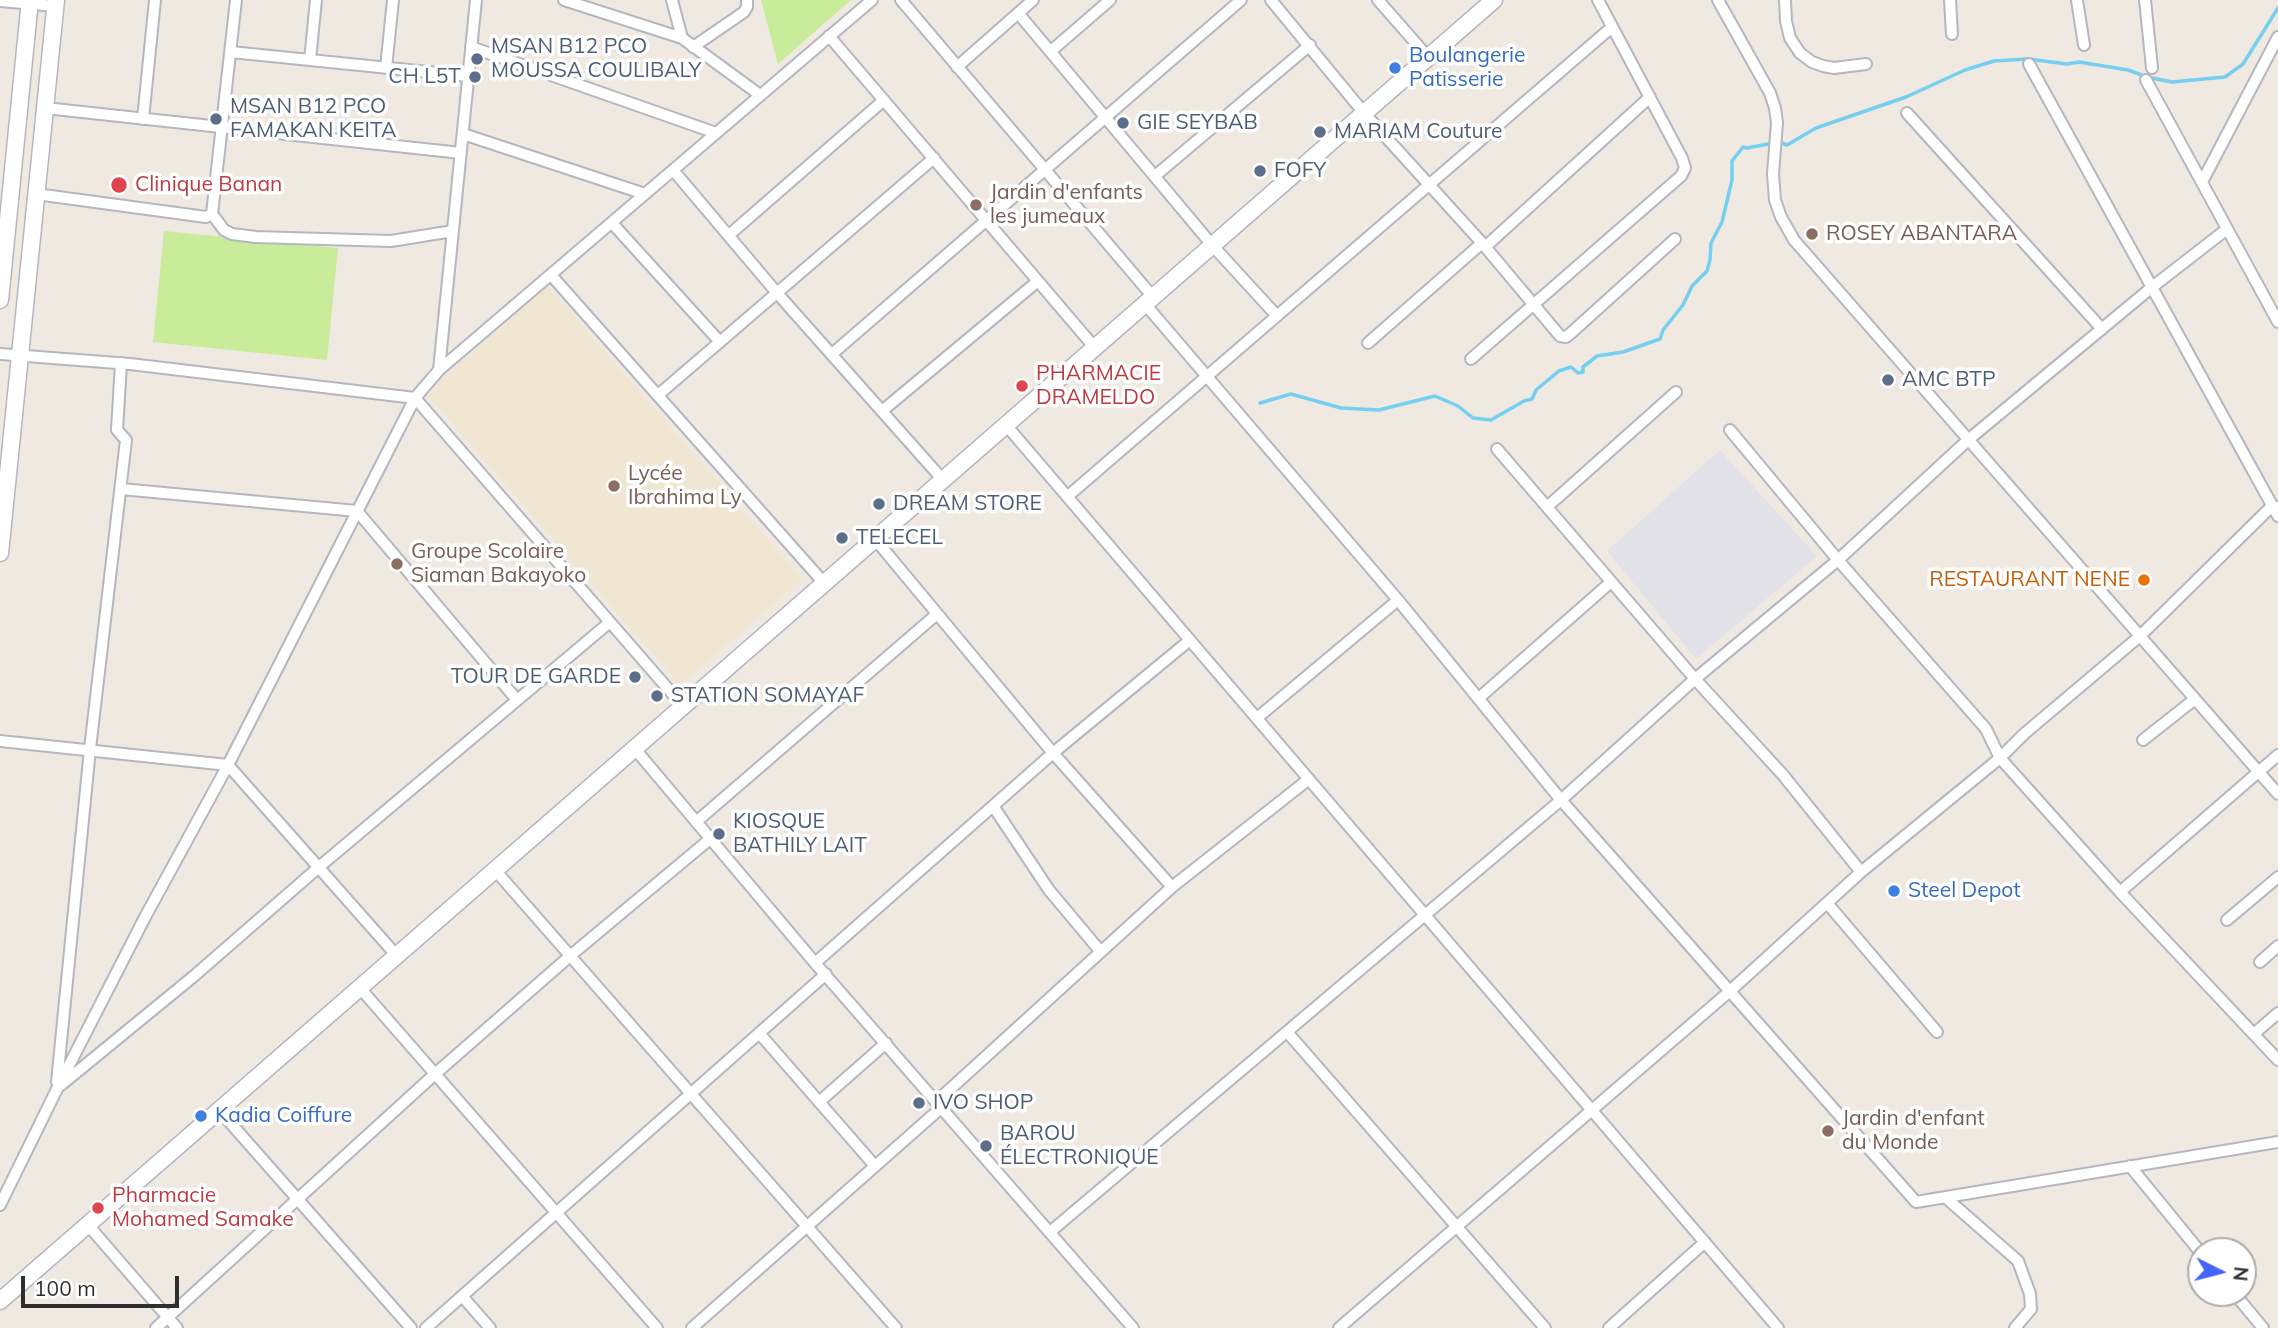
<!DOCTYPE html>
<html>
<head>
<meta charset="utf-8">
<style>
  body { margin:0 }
  #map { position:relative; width:2278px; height:1328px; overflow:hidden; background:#efe9e1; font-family:Mulish,sans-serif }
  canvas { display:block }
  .north { position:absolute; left:2187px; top:1237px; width:70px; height:70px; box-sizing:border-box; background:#fff; border:2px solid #ababab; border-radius:50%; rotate:96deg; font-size:19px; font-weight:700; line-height:28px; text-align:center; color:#2e2e2e }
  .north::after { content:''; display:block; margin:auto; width:24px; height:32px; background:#4264fb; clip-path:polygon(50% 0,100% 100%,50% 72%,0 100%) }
  .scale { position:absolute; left:21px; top:1276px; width:158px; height:32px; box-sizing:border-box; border:4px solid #2e2e2e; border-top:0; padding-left:9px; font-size:21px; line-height:24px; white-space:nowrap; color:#2e2e2e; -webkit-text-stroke:5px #fff; paint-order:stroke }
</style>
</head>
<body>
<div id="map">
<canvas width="2278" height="1328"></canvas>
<div class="north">N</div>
<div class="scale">100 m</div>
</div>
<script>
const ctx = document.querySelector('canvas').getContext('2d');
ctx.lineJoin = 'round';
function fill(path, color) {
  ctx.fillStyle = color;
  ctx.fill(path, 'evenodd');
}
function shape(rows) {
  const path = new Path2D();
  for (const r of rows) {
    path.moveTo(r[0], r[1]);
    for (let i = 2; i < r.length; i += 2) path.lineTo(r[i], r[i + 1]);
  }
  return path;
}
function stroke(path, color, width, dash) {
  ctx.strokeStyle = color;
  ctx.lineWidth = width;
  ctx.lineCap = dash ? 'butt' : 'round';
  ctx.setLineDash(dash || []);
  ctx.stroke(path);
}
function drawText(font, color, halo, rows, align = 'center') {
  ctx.font = font + ' Mulish,sans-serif';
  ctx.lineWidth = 7;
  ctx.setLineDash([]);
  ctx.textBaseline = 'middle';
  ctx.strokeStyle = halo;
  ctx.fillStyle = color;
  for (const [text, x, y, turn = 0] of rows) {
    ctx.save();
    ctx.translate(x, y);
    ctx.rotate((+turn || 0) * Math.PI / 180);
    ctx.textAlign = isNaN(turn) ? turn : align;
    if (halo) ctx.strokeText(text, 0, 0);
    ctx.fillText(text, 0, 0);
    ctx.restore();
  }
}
fill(shape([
  [1720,450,1817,556,1696,659,1607,551]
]), '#e3e1e8');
fill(shape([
  [548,286,802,579,680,685,426,393]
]), '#f0e6d1');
fill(shape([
  [761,0,851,0,778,64],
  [164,231,338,248,327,360,153,342]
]), '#c9ec9a');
stroke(shape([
  [1260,403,1291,394,1341,408,1379,410,1435,396,1458,406,1473,418,1491,420,1524,401,1532,399,1536,390,1559,371,1571,367,1578,373,1583,372,1583,367,1597,356,1623,352,1660,339,1663,330,1683,305,1692,286,1707,271,1710,260,1711,243,1722,222,1732,180,1732,161,1743,147,1747,148,1779,142,1787,145,1816,128,1906,97,1965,70,1994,61,2028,59,2067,64,2079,62,2128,70,2147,77,2172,82,2225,77,2243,64,2278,8]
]), '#75cff0', 3.5);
const street = shape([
  [564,0,682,38,760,95],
  [672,0,682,38],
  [901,0,1153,297],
  [1271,0,1364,113,1482,243,1560,336,1566,337,1571,333,1675,239],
  [1378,0,1428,57],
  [1718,0,1770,93,1775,108,1777,123,1773,174,1775,200,1781,217,1794,240,2278,794],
  [1785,0,1786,21,1790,38,1800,53,1812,62,1823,66,1834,68,1866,64],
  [1950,0,1952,34],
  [2077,0,2084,45],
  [2145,0,2152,68],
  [0,1,55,6],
  [1018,13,1212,245,1277,316],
  [829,36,1095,348],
  [471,47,716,133],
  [693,47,744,12,747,7,747,0],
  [1051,51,1110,0],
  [231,52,468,76],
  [310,60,316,0],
  [2029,64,2278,516],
  [957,67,1033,0],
  [386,68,393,0],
  [2146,80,2278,322],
  [45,108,461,153],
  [1907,113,2102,329],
  [143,119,155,0],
  [463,134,645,194],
  [673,170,777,293,943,480],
  [1155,176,1310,45],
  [2202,182,2278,37],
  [36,194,206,217,212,214,236,0],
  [212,214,224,230,232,234,256,237,391,241,453,231],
  [612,223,720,342],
  [729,235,884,100],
  [1485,247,1650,97],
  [551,275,824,583],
  [1145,304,1398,600,1561,800,1916,1202,2278,1142],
  [1368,343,1482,243],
  [0,354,130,364,415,398,683,706],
  [832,354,1241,0],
  [1471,359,1681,176,1685,168,1682,158,1598,0],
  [439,370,476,0],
  [658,395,934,158],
  [882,411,1038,281],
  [1006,425,1778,1328],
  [1730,430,1838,560,1986,729,2000,758,2120,892,2278,1060],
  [1497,449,1695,679,1783,775,1861,872],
  [121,489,357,511,517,700],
  [1068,496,1612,27],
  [1547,507,1676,392],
  [875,539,1053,753,1172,887],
  [1480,697,1611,582],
  [1257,718,1398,600],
  [2143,740,2195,699],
  [0,741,228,765,397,956],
  [635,749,815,963,1133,1328],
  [993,806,1049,890,1101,952],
  [696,822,937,614],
  [495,870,896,1328],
  [2120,892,2278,755],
  [1827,903,1937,1032],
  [2227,920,2278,877],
  [2260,962,2278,946],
  [815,963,1053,753,1190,640],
  [360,988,657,1328],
  [759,1033,875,1166],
  [1288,1033,1545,1328],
  [2255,1033,2278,1013],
  [57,1082,90,749,126,440,117,430,121,363],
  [61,1085,194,976,319,867,610,622],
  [937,1101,1172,887,1309,779],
  [819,1102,886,1043],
  [219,1110,411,1328],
  [2130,1166,2201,1253],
  [1945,1197,2018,1261,2030,1294,2031,1309,2015,1328],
  [0,1205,57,1089,144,919,228,765,415,398,439,370,872,0],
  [88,1225,177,1328],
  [1050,1232,1561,800,1695,679,1838,560,1968,440,2151,288,2227,229],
  [2234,1293,2263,1328],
  [462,1296,490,1328],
  [156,1328,435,1074,570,956,710,839],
  [426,1328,826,974],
  [692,1328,942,1107],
  [1339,1328,1730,991,1861,872,2000,758,2024,734,2140,636,2271,507,2278,507],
  [1609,1328,1705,1242]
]);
const secondary = shape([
  [0,300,30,0],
  [0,553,56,0],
  [0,1301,1494,0]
]);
stroke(street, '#b4b7c1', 14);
stroke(secondary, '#b4b7c1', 19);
stroke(street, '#fff', 10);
stroke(secondary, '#fff', 16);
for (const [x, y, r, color] of [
  [477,59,7,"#5c6f8a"],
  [1395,68,7,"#3f7fe0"],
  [475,77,7,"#5c6f8a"],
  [216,119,7,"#5c6f8a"],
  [1123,123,7,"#5c6f8a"],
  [1320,132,7,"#5c6f8a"],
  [1260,171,7,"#5c6f8a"],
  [119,185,9,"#e0444e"],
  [976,205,7,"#8d6e63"],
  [1812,234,7,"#8d6e63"],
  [1888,380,7,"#5c6f8a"],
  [1022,386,7,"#e0444e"],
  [614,486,7,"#8d6e63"],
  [879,504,7,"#5c6f8a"],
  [842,538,7,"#5c6f8a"],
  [397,564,7,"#8d6e63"],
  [2144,580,7,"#e8710a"],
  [635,677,7,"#5c6f8a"],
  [657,696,7,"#5c6f8a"],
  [719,834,7,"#5c6f8a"],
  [1894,891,7,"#3f7fe0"],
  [919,1103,7,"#5c6f8a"],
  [201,1116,7,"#3f7fe0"],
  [1828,1131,7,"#8d6e63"],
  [986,1146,7,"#5c6f8a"],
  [98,1208,7,"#e0444e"]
]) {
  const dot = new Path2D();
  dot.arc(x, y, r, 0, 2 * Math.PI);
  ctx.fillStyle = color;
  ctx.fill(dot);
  stroke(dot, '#fff', 2.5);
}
drawText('21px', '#4e5e75', '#fff', [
  ["MSAN B12 PCO",491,47],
  ["MOUSSA COULIBALY",491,71],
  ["CH L5T",461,77,"right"],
  ["MSAN B12 PCO",230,107],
  ["FAMAKAN KEITA",230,131],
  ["GIE SEYBAB",1137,123],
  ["MARIAM Couture",1334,132],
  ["FOFY",1274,171],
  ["AMC BTP",1902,380],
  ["DREAM STORE",893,504],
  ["TELECEL",856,538],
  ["TOUR DE GARDE",621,677,"right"],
  ["STATION SOMAYAF",671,696],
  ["KIOSQUE",733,822],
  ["BATHILY LAIT",733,846],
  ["IVO SHOP",933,1103],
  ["BAROU",1000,1134],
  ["ÉLECTRONIQUE",1000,1158]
], 'left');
drawText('21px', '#366cbe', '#fff', [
  ["Boulangerie",1409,56],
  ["Patisserie",1409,80],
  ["Steel Depot",1908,891],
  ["Kadia Coiffure",215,1116]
], 'left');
drawText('21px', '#be3a42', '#fff', [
  ["Clinique Banan",135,185],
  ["PHARMACIE",1036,374],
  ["DRAMELDO",1036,398],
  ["Pharmacie",112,1196],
  ["Mohamed Samake",112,1220]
], 'left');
drawText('21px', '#785e54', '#fff', [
  ["Jardin d'enfants",990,193],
  ["les jumeaux",990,217],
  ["ROSEY ABANTARA",1826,234],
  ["Lycée",628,474],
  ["Ibrahima Ly",628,498],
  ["Groupe Scolaire",411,552],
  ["Siaman Bakayoko",411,576],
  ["Jardin d'enfant",1842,1119],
  ["du Monde",1842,1143]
], 'left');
drawText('21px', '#c56008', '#fff', [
  ["RESTAURANT NENE",2130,580]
], 'right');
</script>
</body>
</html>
